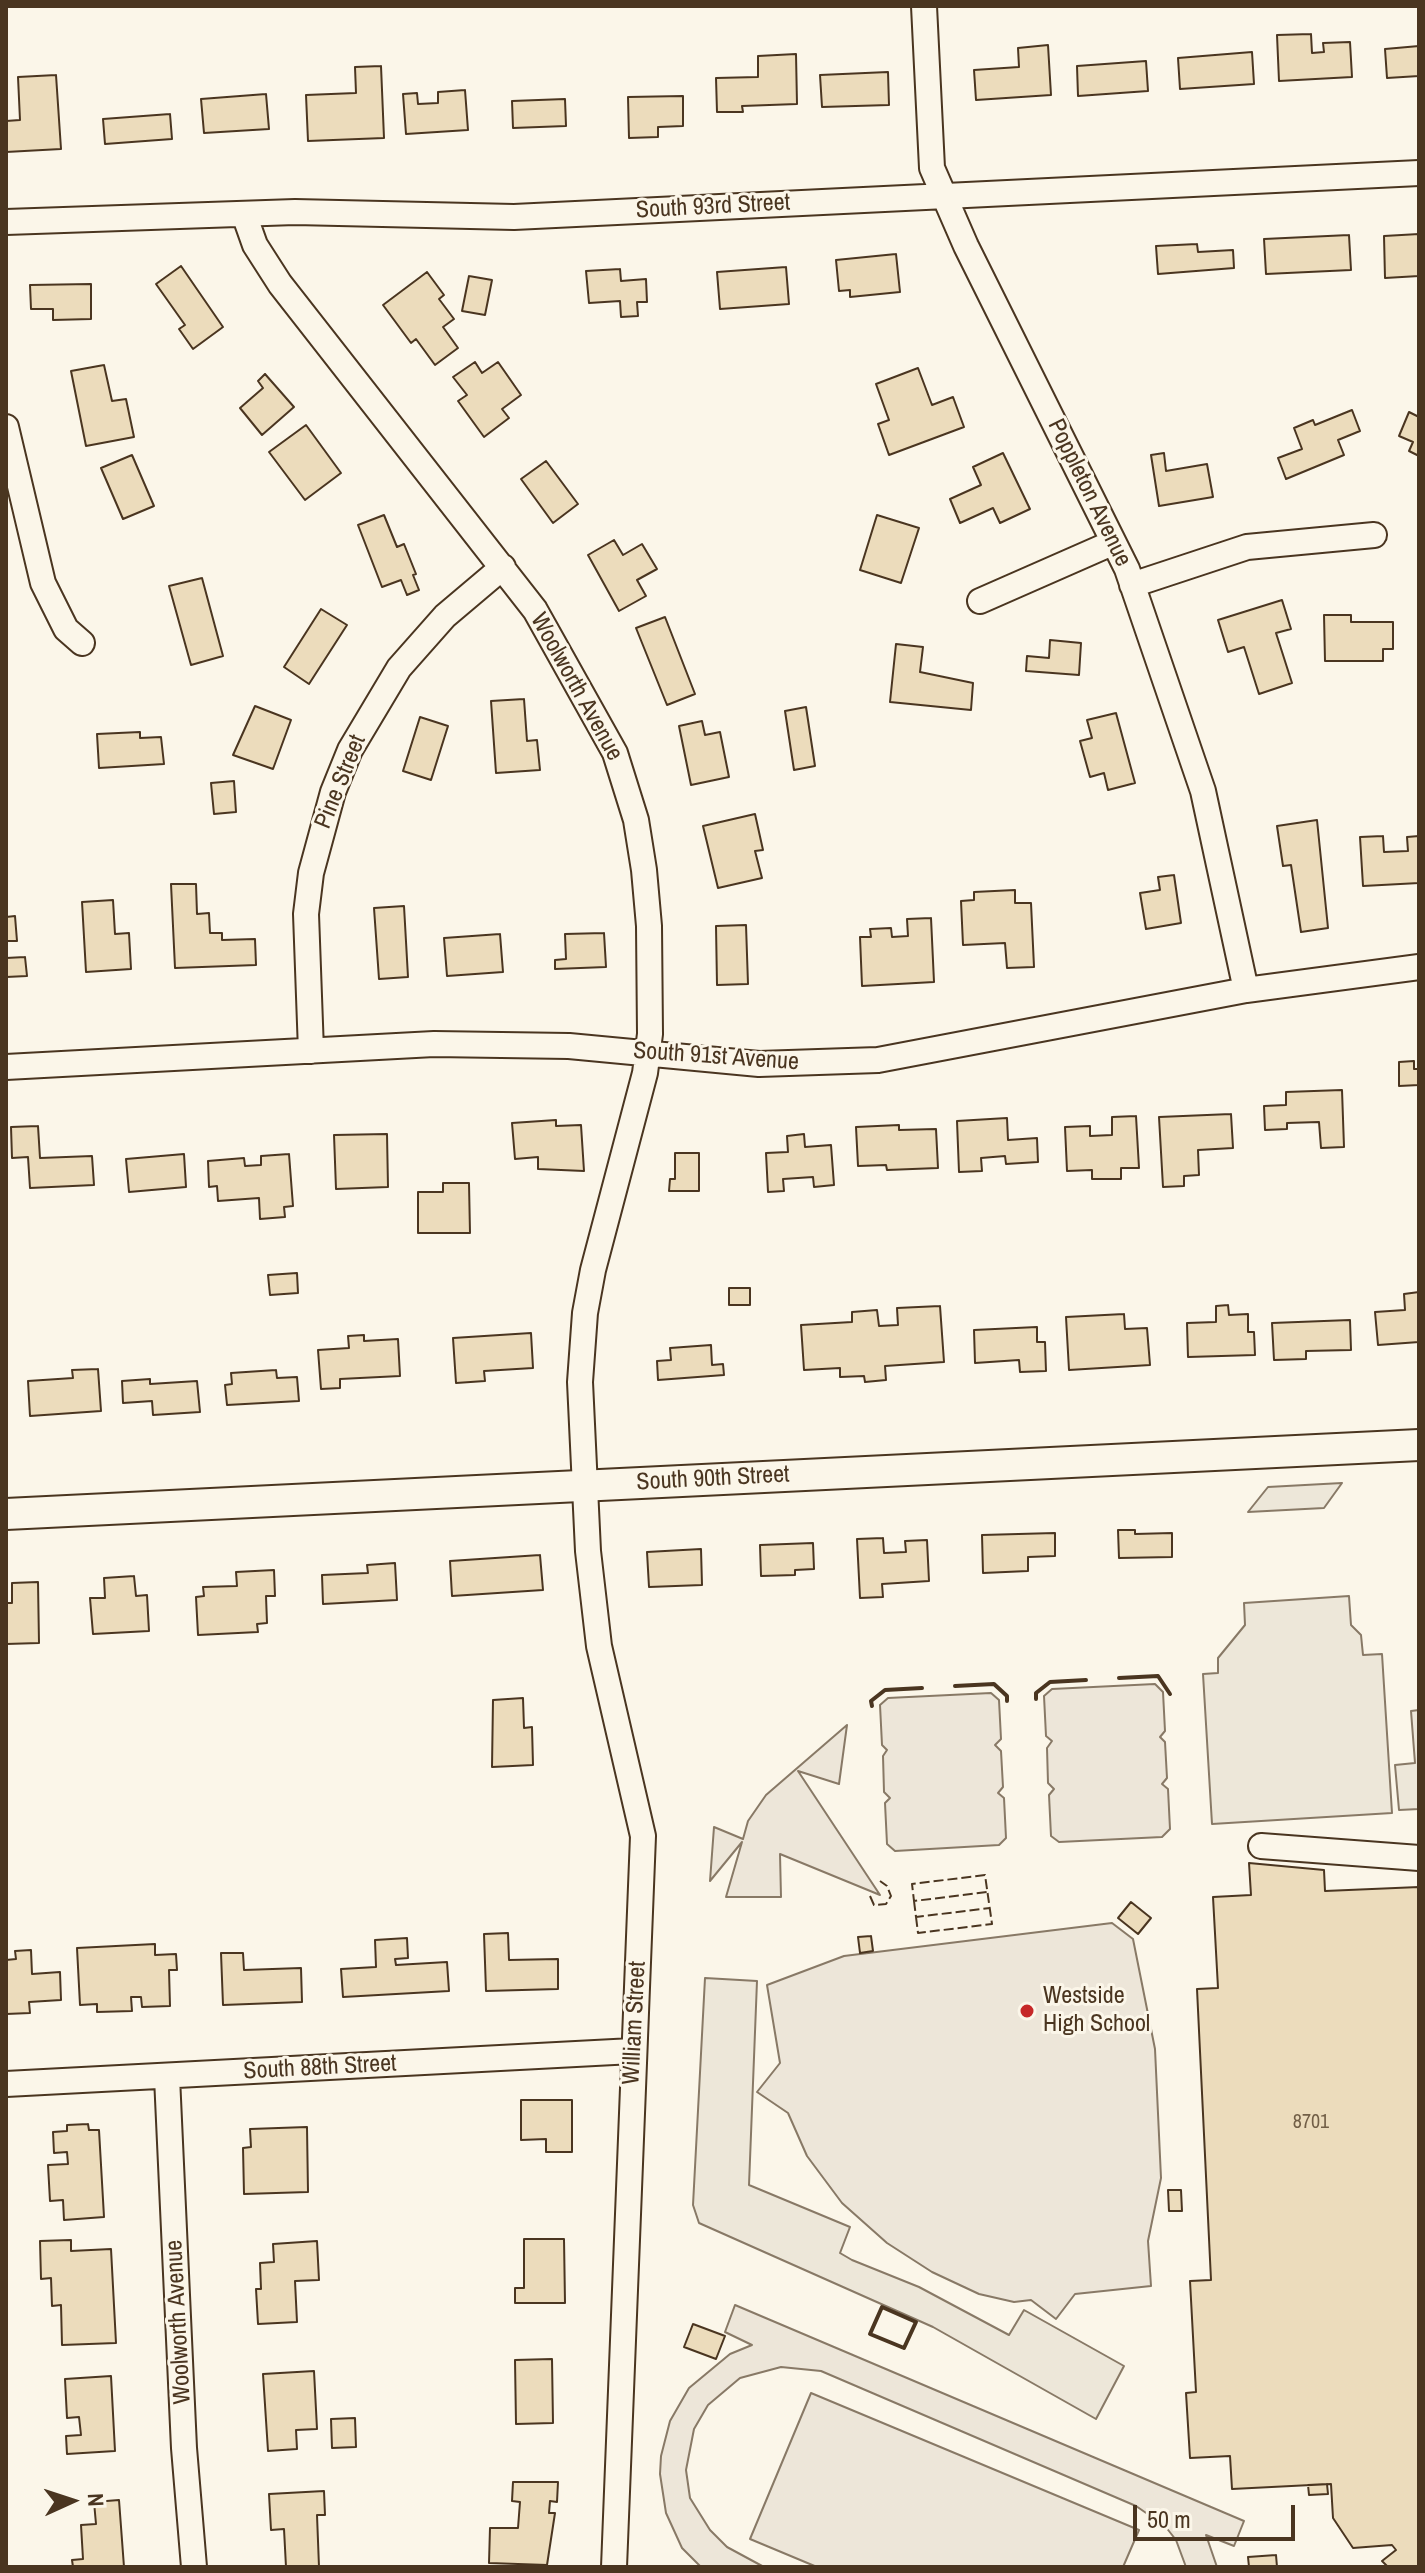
<!DOCTYPE html>
<html>
<head>
<meta charset="utf-8">
<style>
  body { margin:0 }
  #map { position:relative; width:1425px; height:2573px; overflow:hidden; background:#fbf6e9; font-family:"Archivo Narrow",sans-serif }
  canvas { display:block }
  .frame { position:absolute; inset:0; border:8px solid #4a3520; pointer-events:none }
  .north { position:absolute; left:32px; top:2461px; width:80px; height:80px; -webkit-text-stroke:6px #fbf6e9; paint-order:stroke; rotate:87deg; font-size:22px; font-weight:700; line-height:32px; text-align:center; color:#4a3520 }
  .north::after { content:''; display:block; margin:auto; width:28px; height:36px; background:#4a3520; clip-path:polygon(50% 0,100% 100%,50% 72%,0 100%) }
  .scale { position:absolute; left:1133px; top:2505px; width:162px; height:36px; box-sizing:border-box; border:4px solid #4a3520; border-top:0; padding-left:10px; font-size:24px; line-height:28px; white-space:nowrap; color:#4a3520; -webkit-text-stroke:6px #fbf6e9; paint-order:stroke }
</style>
</head>
<body>
<div id="map">
<canvas width="1425" height="2573"></canvas>
<div class="frame"></div>
<div class="north">N</div>
<div class="scale">50 m</div>
</div>
<script>
const ctx = document.querySelector('canvas').getContext('2d');
ctx.lineJoin = 'round';
function fill(path, color) {
  ctx.fillStyle = color;
  ctx.fill(path, 'evenodd');
}
function shape(rows) {
  const path = new Path2D();
  for (const r of rows) {
    path.moveTo(r[0], r[1]);
    for (let i = 2; i < r.length; i += 2) path.lineTo(r[i], r[i + 1]);
  }
  return path;
}
function stroke(path, color, width, dash) {
  ctx.strokeStyle = color;
  ctx.lineWidth = width;
  ctx.lineCap = dash ? 'butt' : 'round';
  ctx.setLineDash(dash || []);
  ctx.stroke(path);
}
function drawText(font, color, halo, rows, align = 'center') {
  ctx.font = font + ' "Archivo Narrow",sans-serif';
  ctx.lineWidth = 6;
  ctx.setLineDash([]);
  ctx.textBaseline = 'middle';
  ctx.strokeStyle = halo;
  ctx.fillStyle = color;
  for (const [text, x, y, turn = 0] of rows) {
    ctx.save();
    ctx.translate(x, y);
    ctx.rotate((+turn || 0) * Math.PI / 180);
    ctx.textAlign = isNaN(turn) ? turn : align;
    if (halo) ctx.strokeText(text, 0, 0);
    ctx.fillText(text, 0, 0);
    ctx.restore();
  }
}
const green = shape([
  [1155,1684,1163,1692,1165,1731,1160,1737,1165,1742,1167,1778,1162,1784,1168,1789,1170,1829,1162,1837,1059,1842,1051,1836,1049,1795,1054,1789,1048,1783,1047,1748,1052,1741,1046,1736,1044,1696,1052,1689,1155,1684],
  [991,1693,999,1700,1001,1739,995,1745,1001,1751,1003,1787,998,1793,1004,1798,1006,1838,999,1845,895,1851,887,1844,885,1803,890,1798,884,1792,883,1756,887,1750,882,1745,880,1705,888,1698,991,1693],
  [847,1725,839,1784,798,1771,880,1895,780,1854,781,1897,726,1897,742,1842,710,1881,714,1827,743,1839,748,1821,766,1795,847,1725],
  [1112,1923,1133,1939,1155,2049,1161,2178,1148,2241,1151,2286,1075,2294,1056,2319,1031,2300,1014,2302,979,2294,932,2272,887,2243,842,2203,807,2156,788,2113,757,2092,780,2063,767,1985,844,1956,1112,1923],
  [735,2305,1244,2521,1234,2546,1206,2535,1217,2567,1186,2567,1176,2540,1165,2526,1136,2506,821,2371,781,2367,740,2378,708,2405,694,2429,686,2470,690,2498,710,2530,727,2547,764,2567,701,2567,682,2548,666,2513,660,2474,661,2456,670,2421,689,2388,730,2354,752,2345,725,2332,735,2305],
  [811,2393,1139,2530,1123,2567,817,2567,750,2539,811,2393]
]);
fill(green, '#ede6d9');
stroke(green, '#887966', 2);
const parking = shape([
  [1342,1483,1324,1508,1248,1512,1268,1487,1342,1483],
  [1349,1596,1351,1625,1361,1635,1363,1655,1382,1654,1392,1813,1212,1824,1203,1674,1218,1673,1218,1658,1245,1625,1244,1603,1349,1596],
  [1419,1710,1419,1809,1399,1810,1395,1765,1415,1763,1411,1711,1419,1710],
  [705,1978,757,1981,749,2185,850,2227,840,2253,852,2260,919,2287,1009,2335,1024,2310,1124,2366,1096,2419,933,2327,699,2223,693,2205,705,1978]
]);
fill(parking, '#ede7d9');
stroke(parking, '#887966', 2);
const building = shape([
  [1311,34,1312,53,1324,52,1323,43,1350,42,1352,77,1279,81,1277,35,1311,34],
  [1048,45,1051,95,976,100,974,70,1019,67,1018,48,1048,45],
  [1419,46,1419,76,1387,78,1385,49,1419,46],
  [1252,52,1254,84,1180,89,1178,58,1252,52],
  [796,54,797,104,742,106,743,112,717,112,716,78,758,77,758,56,796,54],
  [1146,61,1148,91,1078,96,1077,66,1146,61],
  [381,66,384,138,308,141,306,95,356,93,355,67,381,66],
  [888,72,889,105,822,107,820,75,888,72],
  [56,75,61,149,6,152,6,121,20,120,18,77,56,75],
  [465,90,468,130,406,134,403,94,417,93,418,104,438,103,438,92,465,90],
  [266,94,269,129,204,133,201,99,266,94],
  [683,96,683,126,658,127,658,137,629,138,628,97,683,96],
  [565,99,566,126,513,128,512,101,565,99],
  [170,114,172,139,105,144,103,119,170,114],
  [1419,234,1419,276,1385,278,1384,236,1419,234],
  [1349,235,1351,270,1266,274,1264,239,1349,235],
  [1197,244,1198,252,1233,250,1234,268,1158,274,1156,246,1197,244],
  [896,254,900,292,850,297,850,290,839,291,836,260,896,254],
  [181,266,223,327,193,349,179,329,185,325,156,284,181,266],
  [786,267,789,304,720,309,717,272,786,267],
  [620,269,621,281,646,279,647,302,637,302,638,316,621,317,620,301,589,303,586,271,620,269],
  [427,272,444,295,439,299,454,319,443,327,458,348,435,365,416,339,411,343,383,305,427,272],
  [469,276,492,280,485,315,462,311,469,276],
  [91,284,91,319,53,320,53,309,31,309,30,285,91,284],
  [475,362,482,373,498,362,521,395,502,409,509,418,484,437,458,401,467,395,453,377,475,362],
  [104,365,112,401,126,399,134,437,86,446,71,371,104,365],
  [918,368,932,405,953,397,964,427,889,455,878,424,889,420,876,384,918,368],
  [265,374,294,407,262,435,240,408,263,388,258,381,265,374],
  [1352,410,1360,431,1338,440,1344,455,1286,479,1278,458,1302,449,1294,428,1313,420,1315,425,1352,410],
  [1409,412,1419,417,1419,456,1409,451,1413,442,1399,436,1409,412],
  [306,425,341,473,305,500,269,452,306,425],
  [1003,453,1030,509,1000,523,993,508,960,523,950,499,981,485,973,467,1003,453],
  [1164,453,1166,471,1207,464,1213,497,1159,506,1151,455,1164,453],
  [132,455,154,506,123,519,101,468,132,455],
  [546,461,578,504,553,523,521,479,546,461],
  [384,515,397,547,404,544,416,574,413,575,419,590,407,595,401,580,382,587,358,525,384,515],
  [877,515,919,528,901,583,860,570,877,515],
  [614,540,623,555,642,544,657,569,637,580,646,596,619,611,588,555,614,540],
  [202,578,223,656,191,665,169,586,202,578],
  [1282,600,1291,629,1276,633,1292,683,1259,694,1244,647,1228,652,1218,620,1282,600],
  [321,609,347,625,309,684,284,667,321,609],
  [1324,615,1351,615,1351,622,1393,622,1393,649,1383,649,1383,661,1325,661,1324,615],
  [665,617,695,694,667,705,636,628,665,617],
  [1050,640,1081,643,1079,675,1026,671,1027,656,1049,658,1050,640],
  [896,644,923,647,920,672,973,683,971,710,890,702,896,644],
  [524,699,527,741,537,740,540,770,496,773,491,701,524,699],
  [255,706,291,720,273,769,233,755,255,706],
  [806,707,815,766,794,770,785,711,806,707],
  [1116,713,1135,783,1108,790,1104,773,1090,777,1080,741,1092,738,1087,720,1116,713],
  [420,717,448,726,431,780,403,771,420,717],
  [702,721,705,735,720,732,729,777,691,785,679,726,702,721],
  [140,732,140,738,161,737,164,764,99,768,97,734,140,732],
  [234,781,236,812,214,814,211,783,234,781],
  [755,814,763,850,755,851,762,878,718,888,703,826,755,814],
  [1317,820,1328,928,1301,932,1291,865,1283,866,1277,826,1317,820],
  [1383,836,1384,852,1408,851,1407,837,1419,836,1419,883,1363,886,1360,837,1383,836],
  [1174,875,1181,923,1146,929,1140,893,1160,890,1158,877,1174,875],
  [171,884,196,884,197,914,209,913,210,933,222,933,222,940,255,939,256,965,175,968,171,884],
  [1015,890,1015,903,1031,903,1034,967,1007,968,1005,943,963,945,961,901,974,900,974,892,1015,890],
  [113,900,115,934,129,933,131,969,86,972,82,902,113,900],
  [404,906,408,977,379,979,374,908,404,906],
  [15,916,17,941,6,941,6,917,15,916],
  [931,918,934,982,862,986,860,937,871,937,870,929,891,928,892,937,908,936,907,919,931,918],
  [746,925,748,984,717,985,716,926,746,925],
  [604,933,606,967,555,969,555,960,566,959,565,934,604,933],
  [500,934,503,972,447,976,444,938,500,934],
  [25,957,27,976,6,977,6,958,25,957],
  [1414,1061,1414,1069,1419,1069,1419,1085,1399,1086,1399,1062,1414,1061],
  [1342,1090,1344,1147,1321,1148,1319,1122,1287,1123,1287,1129,1265,1130,1264,1106,1286,1105,1286,1092,1342,1090],
  [1231,1114,1233,1148,1198,1150,1199,1175,1184,1176,1184,1186,1163,1187,1159,1117,1231,1114],
  [1136,1116,1139,1168,1121,1168,1121,1179,1092,1179,1092,1170,1067,1171,1065,1127,1090,1126,1090,1136,1112,1135,1112,1117,1136,1116],
  [1007,1118,1008,1140,1037,1138,1038,1162,1006,1164,1005,1156,981,1158,982,1171,959,1172,957,1121,1007,1118],
  [556,1120,556,1126,581,1125,584,1171,538,1169,538,1157,515,1159,512,1123,556,1120],
  [899,1125,899,1130,936,1129,938,1168,887,1170,886,1165,858,1166,856,1127,899,1125],
  [38,1126,40,1158,92,1156,94,1185,30,1188,28,1157,12,1158,11,1127,38,1126],
  [387,1134,388,1187,336,1189,334,1135,387,1134],
  [804,1134,805,1147,831,1145,834,1185,814,1187,813,1177,783,1179,784,1191,768,1192,766,1153,788,1152,787,1136,804,1134],
  [675,1153,699,1153,699,1191,669,1191,670,1179,675,1179,675,1153],
  [184,1154,186,1187,129,1192,126,1159,184,1154],
  [289,1154,293,1206,284,1207,285,1217,260,1219,259,1198,218,1201,217,1186,209,1187,208,1161,244,1158,245,1166,261,1165,261,1156,289,1154],
  [443,1183,469,1183,470,1233,418,1233,418,1192,443,1192,443,1183],
  [297,1273,298,1293,270,1295,268,1275,297,1273],
  [729,1288,750,1288,750,1305,729,1305,729,1288],
  [1419,1292,1419,1342,1378,1345,1375,1312,1405,1310,1404,1294,1419,1292],
  [1228,1305,1229,1315,1248,1314,1248,1332,1254,1332,1255,1355,1188,1357,1187,1323,1216,1322,1216,1306,1228,1305],
  [940,1306,944,1362,885,1366,886,1380,865,1382,864,1376,840,1377,840,1368,804,1370,801,1325,852,1322,852,1312,877,1310,879,1326,898,1325,897,1308,940,1306],
  [1124,1314,1125,1329,1147,1328,1150,1365,1069,1370,1066,1317,1124,1314],
  [1350,1320,1351,1350,1306,1351,1306,1359,1274,1360,1272,1323,1350,1320],
  [1037,1327,1037,1342,1045,1342,1046,1371,1020,1372,1019,1360,975,1363,974,1330,1037,1327],
  [531,1333,533,1368,484,1371,485,1381,456,1383,453,1338,531,1333],
  [364,1335,364,1341,398,1339,400,1376,340,1379,340,1388,321,1389,318,1350,349,1348,348,1336,364,1335],
  [711,1345,712,1365,723,1364,724,1375,658,1380,657,1361,671,1360,670,1348,711,1345],
  [98,1369,101,1411,30,1416,28,1381,73,1378,72,1370,98,1369],
  [276,1370,277,1378,297,1377,299,1401,227,1405,225,1385,232,1384,231,1373,276,1370],
  [150,1379,150,1384,197,1381,200,1412,153,1415,152,1401,123,1403,122,1381,150,1379],
  [1118,1530,1135,1530,1135,1534,1172,1533,1172,1557,1119,1558,1118,1530],
  [1055,1533,1055,1556,1028,1557,1028,1571,983,1573,982,1535,1055,1533],
  [883,1538,884,1553,906,1552,905,1541,927,1540,929,1581,882,1584,883,1597,860,1598,857,1539,883,1538],
  [813,1543,814,1569,795,1570,795,1575,761,1576,760,1545,813,1543],
  [701,1549,702,1585,649,1587,647,1552,701,1549],
  [540,1555,543,1590,452,1596,450,1561,540,1555],
  [395,1563,397,1600,323,1604,322,1575,368,1573,367,1565,395,1563],
  [274,1570,275,1596,266,1596,267,1623,257,1624,258,1632,198,1635,196,1597,204,1596,203,1587,237,1586,236,1572,274,1570],
  [134,1576,136,1596,147,1595,149,1631,93,1634,90,1598,105,1598,104,1578,134,1576],
  [38,1582,39,1643,6,1644,6,1603,12,1603,12,1583,38,1582],
  [523,1698,524,1728,532,1727,533,1765,492,1767,493,1700,523,1698],
  [1249,1863,1324,1870,1325,1891,1419,1887,1419,2567,1388,2567,1382,2561,1396,2550,1392,2545,1353,2548,1333,2518,1331,2484,1232,2489,1230,2456,1190,2458,1186,2393,1196,2392,1190,2281,1211,2280,1197,1989,1218,1988,1213,1897,1251,1895,1249,1863],
  [1131,1902,1151,1918,1138,1934,1118,1918,1131,1902],
  [508,1933,509,1960,558,1959,558,1989,486,1991,484,1934,508,1933],
  [871,1936,873,1951,860,1953,858,1937,871,1936],
  [407,1938,408,1958,395,1959,396,1965,447,1962,449,1991,343,1997,341,1969,376,1967,375,1940,407,1938],
  [155,1944,155,1955,176,1954,177,1970,169,1970,170,2006,142,2007,141,1997,131,1997,132,2011,97,2012,97,2004,80,2005,77,1948,155,1944],
  [31,1950,32,1974,60,1972,61,2000,29,2002,30,2013,6,2014,6,1960,16,1959,15,1951,31,1950],
  [221,1953,243,1953,244,1970,301,1968,302,2002,223,2005,221,1953],
  [521,2100,572,2100,572,2152,546,2152,546,2139,521,2140,521,2100],
  [88,2124,89,2130,99,2130,104,2217,64,2220,63,2200,50,2201,48,2165,68,2164,67,2152,54,2153,53,2132,67,2131,67,2125,88,2124],
  [307,2127,308,2192,244,2194,243,2148,251,2147,250,2129,307,2127],
  [1168,2190,1181,2190,1182,2211,1169,2211,1168,2190],
  [524,2239,564,2239,565,2303,515,2303,515,2288,524,2288,524,2239],
  [71,2240,71,2251,111,2249,116,2343,62,2345,61,2305,52,2306,51,2278,41,2279,40,2241,71,2240],
  [317,2241,319,2280,295,2281,297,2322,258,2324,256,2289,261,2289,260,2263,274,2262,273,2244,317,2241],
  [693,2324,725,2336,716,2359,684,2347,693,2324],
  [552,2359,553,2423,516,2424,515,2360,552,2359],
  [314,2371,317,2429,296,2430,297,2449,268,2451,263,2374,314,2371],
  [111,2376,115,2451,67,2454,66,2436,81,2435,79,2417,67,2418,65,2379,111,2376],
  [355,2418,356,2447,332,2448,331,2419,355,2418],
  [513,2482,558,2482,557,2502,550,2501,549,2513,555,2513,547,2565,489,2563,490,2528,518,2528,520,2502,512,2501,513,2482],
  [1327,2484,1328,2494,1309,2495,1308,2485,1327,2484],
  [324,2491,325,2515,317,2515,319,2567,286,2567,284,2529,271,2530,269,2494,324,2491],
  [119,2500,124,2567,73,2567,72,2560,83,2559,81,2525,96,2524,94,2502,119,2500],
  [1276,2555,1277,2567,1249,2567,1248,2557,1276,2555]
]);
fill(building, '#ecdcbc');
stroke(building, '#4a3520', 2);
const minor = shape([
  [924,6,932,168,966,246,1127,569,1203,791,1246,990],
  [244,214,255,245,280,284,535,610,615,753,636,820,644,870,649,926,650,1034,645,1073,593,1270,585,1313,580,1382,588,1551,599,1646,643,1836,614,2567],
  [6,222,295,212,514,217,1419,173],
  [6,427,43,583,66,629,82,643],
  [1132,585,1247,547,1374,535],
  [980,601,1112,543],
  [311,1051,306,914,311,873,333,792,350,750,399,668,445,616,503,567],
  [6,1067,434,1044,569,1046,759,1064,878,1060,1246,990,1419,967],
  [1261,1846,1419,1858],
  [167,2077,184,2448,194,2567],
  [6,2084,633,2051]
]);
const major = shape([
  [6,1514,1419,1445]
]);
stroke(minor, '#4a3520', 28);
stroke(major, '#4a3520', 34);
stroke(minor, '#fbf6e9', 24);
stroke(major, '#fbf6e9', 30);
stroke(shape([
  [870,1896,874,1905,886,1904,891,1896,887,1886,880,1881],
  [914,1901,916,1917,990,1908],
  [916,1917,918,1933,992,1924,985,1875,912,1884,914,1901,987,1892]
]), '#4a3520', 2, [10, 4]);
stroke(shape([
  [1119,1678,1158,1676,1170,1694],
  [955,1686,994,1684,1007,1696,1007,1701],
  [1036,1699,1036,1693,1050,1682,1086,1680],
  [872,1706,871,1701,885,1690,922,1688],
  [882,2307,916,2322,904,2348,870,2334,882,2307]
]), '#4a3520', 4);
for (const [x, y, r, color] of [
  [1027,2011,8,"#c62828"]
]) {
  const dot = new Path2D();
  dot.arc(x, y, r, 0, 2 * Math.PI);
  ctx.fillStyle = color;
  ctx.fill(dot);
  stroke(dot, '#fbf6e9', 3);
}
drawText('20px', '#725f47', null, [
  ["8701",1311,2123]
]);
drawText('24px', '#4a3520', '#fbf6e9', [
  ["South 93rd Street",713,207,-3],
  ["Poppleton Avenue",1089,493,64],
  ["Woolworth Avenue",576,687,61],
  ["Pine Street",341,782,-68],
  ["South 91st Avenue",716,1057,4],
  ["South 90th Street",713,1479,-3],
  ["William Street",635,2023,-87],
  ["South 88th Street",320,2068,-3],
  ["Woolworth Avenue",179,2322,-93]
]);
drawText('24px', '#4a3520', '#fbf6e9', [
  ["Westside",1043,1997],
  ["High School",1043,2025]
], 'left');
</script>
</body>
</html>
